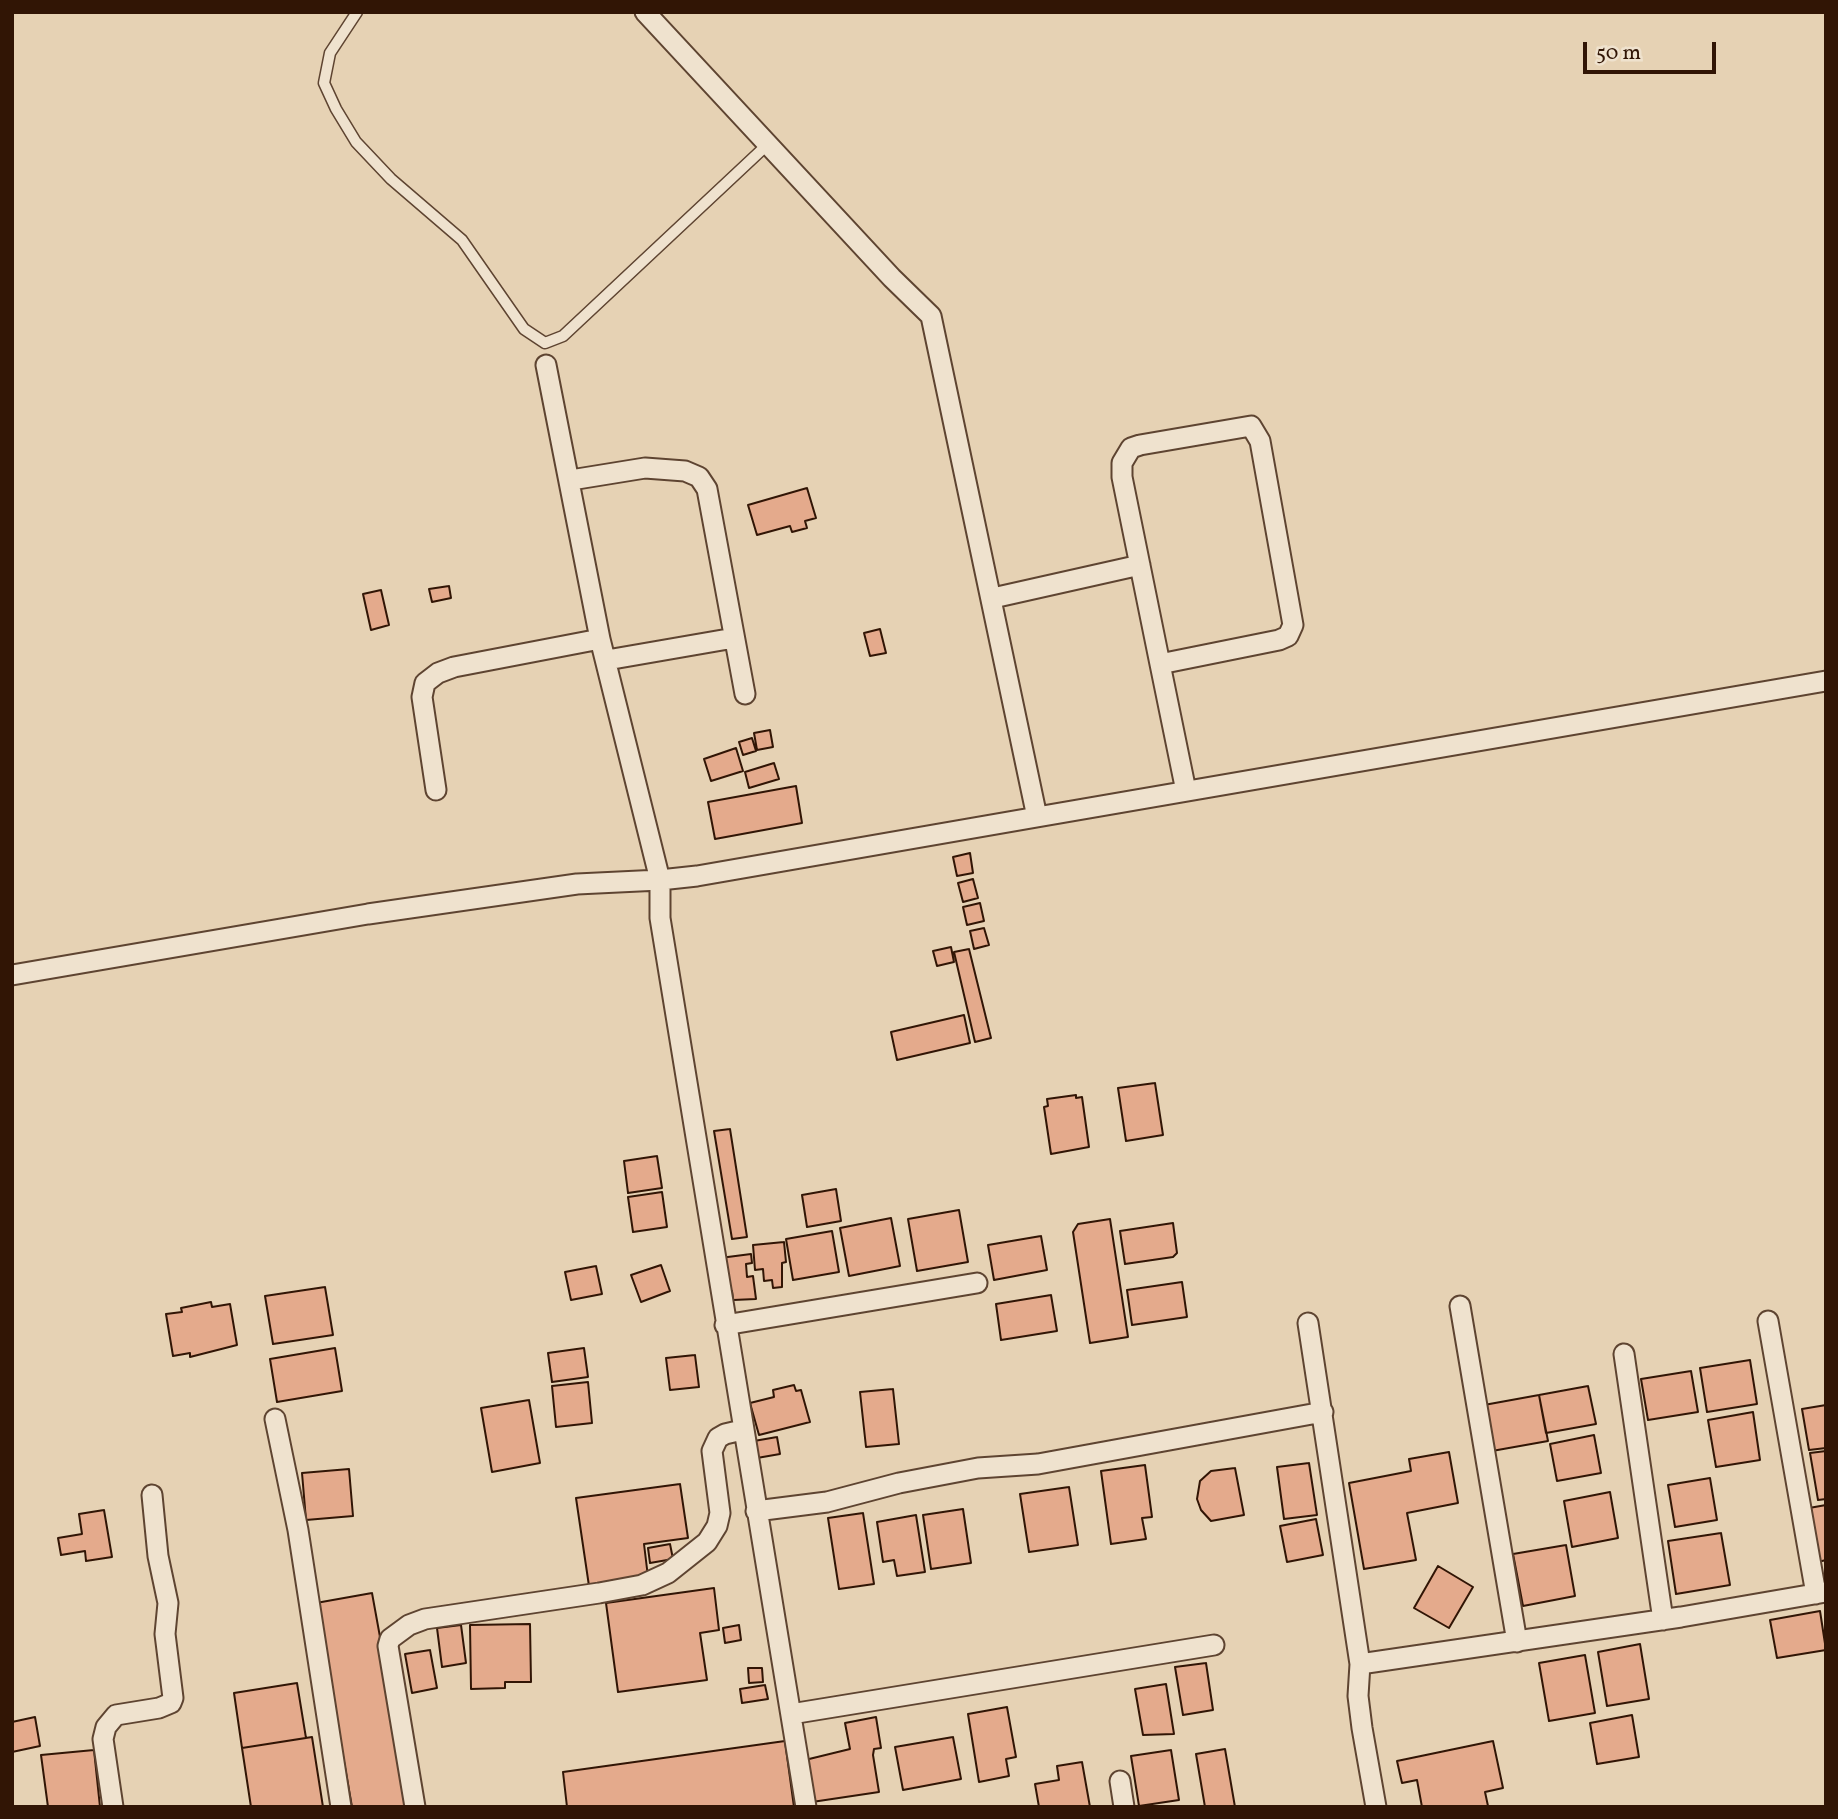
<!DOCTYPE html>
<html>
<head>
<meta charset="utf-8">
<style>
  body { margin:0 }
  #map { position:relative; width:1838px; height:1819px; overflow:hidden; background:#e6d2b4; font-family:Vollkorn,serif }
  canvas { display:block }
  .frame { position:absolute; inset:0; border:14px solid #311505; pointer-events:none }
  .scale { position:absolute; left:1583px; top:42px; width:133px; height:32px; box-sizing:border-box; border:4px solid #311505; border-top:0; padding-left:9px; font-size:21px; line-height:24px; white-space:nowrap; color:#311505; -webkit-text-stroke:5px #efe2ce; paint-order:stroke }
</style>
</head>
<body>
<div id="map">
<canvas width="1838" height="1819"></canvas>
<div class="frame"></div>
<div class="scale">50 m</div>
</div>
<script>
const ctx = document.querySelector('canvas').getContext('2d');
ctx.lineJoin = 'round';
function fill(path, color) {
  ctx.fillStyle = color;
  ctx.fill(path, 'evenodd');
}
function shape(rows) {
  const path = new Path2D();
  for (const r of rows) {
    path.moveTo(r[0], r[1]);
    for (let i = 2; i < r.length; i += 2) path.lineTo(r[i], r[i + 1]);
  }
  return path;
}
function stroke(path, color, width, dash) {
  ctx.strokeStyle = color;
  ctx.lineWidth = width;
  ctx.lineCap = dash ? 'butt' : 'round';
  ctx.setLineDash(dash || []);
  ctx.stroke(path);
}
const building = shape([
  [807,488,816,518,805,521,807,528,792,532,790,526,757,535,748,505,807,488],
  [449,586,451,598,432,602,429,589,449,586],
  [381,590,389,625,371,630,363,594,381,590],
  [880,629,886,653,870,656,864,633,880,629],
  [770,730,773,747,757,750,754,733,770,730],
  [752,738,756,751,743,755,739,742,752,738],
  [736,748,743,771,711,781,704,759,736,748],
  [774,763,779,779,749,788,745,772,774,763],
  [796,786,802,823,715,839,708,802,796,786],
  [970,853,973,873,957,876,953,857,970,853],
  [973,879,978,898,963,902,958,883,973,879],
  [980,903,984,921,967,925,963,907,980,903],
  [984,928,989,945,974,949,970,931,984,928],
  [951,947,954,962,937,966,933,951,951,947],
  [969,949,991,1038,975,1042,954,952,969,949],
  [964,1015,970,1043,897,1060,891,1032,964,1015],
  [1155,1083,1163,1135,1126,1141,1118,1088,1155,1083],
  [1076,1095,1076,1098,1082,1097,1089,1147,1051,1154,1044,1107,1048,1106,1047,1099,1076,1095],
  [730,1129,747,1237,732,1239,714,1131,730,1129],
  [657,1156,662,1188,628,1193,624,1161,657,1156],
  [836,1189,841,1221,807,1227,802,1195,836,1189],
  [662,1192,667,1227,633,1232,628,1197,662,1192],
  [959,1210,968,1262,917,1271,908,1219,959,1210],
  [891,1218,900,1266,849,1276,840,1228,891,1218],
  [1110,1219,1128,1337,1090,1343,1073,1232,1078,1224,1110,1219],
  [1173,1223,1177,1253,1173,1257,1125,1264,1120,1231,1173,1223],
  [832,1231,839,1272,793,1280,786,1239,832,1231],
  [1041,1236,1047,1270,994,1280,988,1245,1041,1236],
  [784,1242,786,1262,782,1263,782,1287,773,1288,772,1280,764,1281,763,1269,755,1270,753,1245,784,1242],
  [751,1254,752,1263,746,1264,747,1277,753,1276,756,1299,733,1300,732,1291,724,1292,720,1258,751,1254],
  [661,1265,670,1291,641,1302,631,1275,661,1265],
  [596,1266,602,1294,571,1300,565,1272,596,1266],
  [1182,1282,1187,1317,1132,1325,1127,1290,1182,1282],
  [325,1287,333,1335,273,1344,265,1296,325,1287],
  [1051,1295,1057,1331,1001,1340,996,1304,1051,1295],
  [211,1302,212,1307,230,1304,237,1345,190,1357,190,1353,173,1356,166,1314,182,1312,181,1308,211,1302],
  [335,1348,342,1391,277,1402,270,1359,335,1348],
  [584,1348,588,1377,552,1382,548,1353,584,1348],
  [695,1355,699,1387,670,1390,666,1358,695,1355],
  [1750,1360,1757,1404,1707,1412,1700,1368,1750,1360],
  [1691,1371,1698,1412,1648,1420,1641,1379,1691,1371],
  [588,1382,592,1423,556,1427,552,1386,588,1382],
  [794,1385,796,1391,801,1390,810,1422,759,1435,750,1403,774,1397,773,1390,794,1385],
  [1588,1386,1596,1424,1546,1433,1539,1395,1588,1386],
  [893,1389,899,1444,866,1447,860,1392,893,1389],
  [1539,1395,1548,1441,1492,1451,1484,1405,1539,1395],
  [529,1400,540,1463,492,1472,481,1408,529,1400],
  [1826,1405,1826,1448,1809,1450,1802,1409,1826,1405],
  [1753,1412,1760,1460,1716,1467,1708,1420,1753,1412],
  [1594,1435,1601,1473,1557,1481,1550,1444,1594,1435],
  [777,1437,780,1454,757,1458,754,1441,777,1437],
  [1826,1451,1826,1499,1818,1500,1810,1453,1826,1451],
  [1449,1452,1458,1503,1407,1513,1416,1560,1364,1569,1349,1483,1411,1471,1409,1459,1449,1452],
  [1309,1463,1317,1515,1284,1519,1277,1467,1309,1463],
  [1145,1465,1152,1517,1142,1518,1146,1539,1111,1544,1101,1471,1145,1465],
  [1235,1468,1244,1515,1211,1521,1201,1510,1197,1499,1200,1481,1211,1471,1235,1468],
  [349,1469,353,1516,306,1520,302,1473,349,1469],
  [1710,1478,1717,1520,1675,1527,1668,1485,1710,1478],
  [680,1484,688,1538,644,1544,648,1577,589,1586,576,1498,680,1484],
  [1069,1487,1078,1545,1029,1552,1020,1494,1069,1487],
  [1610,1492,1618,1538,1572,1547,1564,1501,1610,1492],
  [1826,1505,1826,1560,1818,1562,1809,1508,1826,1505],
  [963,1509,971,1563,931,1569,923,1515,963,1509],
  [104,1510,112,1557,86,1561,85,1551,61,1555,58,1538,82,1534,79,1514,104,1510],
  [863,1513,874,1584,839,1589,828,1518,863,1513],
  [916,1515,925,1572,897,1576,894,1560,883,1562,877,1522,916,1515],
  [1316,1519,1323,1555,1287,1562,1280,1526,1316,1519],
  [1721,1533,1730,1585,1676,1594,1668,1541,1721,1533],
  [670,1544,673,1559,650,1563,648,1548,670,1544],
  [1566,1545,1575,1596,1523,1606,1513,1554,1566,1545],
  [1438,1566,1473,1587,1449,1628,1414,1608,1438,1566],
  [714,1588,719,1630,700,1633,707,1680,618,1692,606,1603,714,1588],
  [372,1593,411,1807,352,1807,316,1603,372,1593],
  [1820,1611,1826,1650,1777,1658,1770,1620,1820,1611],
  [530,1624,531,1682,505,1682,505,1688,471,1689,470,1625,530,1624],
  [461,1625,466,1663,442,1667,437,1628,461,1625],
  [739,1625,741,1640,725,1643,723,1628,739,1625],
  [1640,1644,1649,1699,1607,1706,1598,1652,1640,1644],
  [430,1650,437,1688,412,1693,405,1654,430,1650],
  [1585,1655,1595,1713,1549,1721,1539,1663,1585,1655],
  [1206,1663,1213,1710,1183,1715,1175,1667,1206,1663],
  [748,1668,762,1668,763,1682,749,1683,748,1668],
  [297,1683,306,1738,242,1748,234,1693,297,1683],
  [1166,1684,1174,1734,1143,1735,1135,1689,1166,1684],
  [765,1685,768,1699,742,1703,740,1689,765,1685],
  [1007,1707,1016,1757,1006,1759,1009,1776,979,1782,968,1714,1007,1707],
  [1632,1715,1639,1757,1597,1764,1590,1723,1632,1715],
  [35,1717,40,1746,12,1752,12,1722,35,1717],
  [876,1717,881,1748,874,1749,873,1755,879,1792,812,1802,805,1760,850,1749,845,1723,876,1717],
  [312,1737,323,1807,251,1807,242,1748,312,1737],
  [953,1737,961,1779,903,1790,895,1747,953,1737],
  [785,1741,794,1807,567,1807,563,1772,785,1741],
  [1493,1741,1503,1788,1485,1792,1488,1806,1422,1807,1417,1780,1402,1783,1397,1761,1493,1741],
  [1225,1749,1235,1807,1205,1807,1196,1754,1225,1749],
  [94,1750,100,1807,48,1807,41,1755,94,1750],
  [1171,1750,1179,1800,1139,1806,1131,1756,1171,1750],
  [1082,1762,1090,1807,1039,1807,1035,1784,1059,1780,1057,1766,1082,1762]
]);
fill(building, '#e4aa8c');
stroke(building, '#311505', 2);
const service = shape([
  [357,12,330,53,324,83,336,109,356,142,391,179,462,240,524,329,545,343,563,336,768,144]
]);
const minor = shape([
  [645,12,892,278,931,316,1037,817,697,876,660,880,660,918,806,1807],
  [571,480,645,468,685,471,699,477,707,489,745,694],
  [993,598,1140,565],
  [607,660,734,638],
  [1160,664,1279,640,1288,636,1293,625,1260,441,1251,426,1140,445,1131,448,1122,463,1122,477,1160,664,1186,791],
  [436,790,422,697,425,683,438,673,454,667,600,639],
  [1037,817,1826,681],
  [12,975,368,914,577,884,660,880,600,639,546,365],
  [1460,1306,1517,1642],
  [1768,1321,1816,1594],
  [1308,1323,1360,1664,1358,1696,1362,1728,1376,1807],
  [725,1325,977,1283],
  [1624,1354,1663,1620],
  [275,1419,298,1530,341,1807],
  [756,1511,827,1502,899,1483,978,1468,1038,1464,1323,1412],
  [1360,1664,1681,1617,1826,1592],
  [791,1714,1214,1645],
  [1120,1781,1124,1807],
  [113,1807,103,1739,106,1727,116,1715,159,1708,171,1703,173,1698,165,1634,168,1603,158,1556,152,1495],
  [415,1807,388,1646,390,1639,409,1625,425,1619,599,1593,642,1585,668,1573,707,1542,717,1526,720,1513,712,1451,718,1438,725,1434,742,1430]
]);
stroke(service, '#5e4431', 13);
stroke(minor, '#5e4431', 23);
stroke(service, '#efe2ce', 10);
stroke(minor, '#efe2ce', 19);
</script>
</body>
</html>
